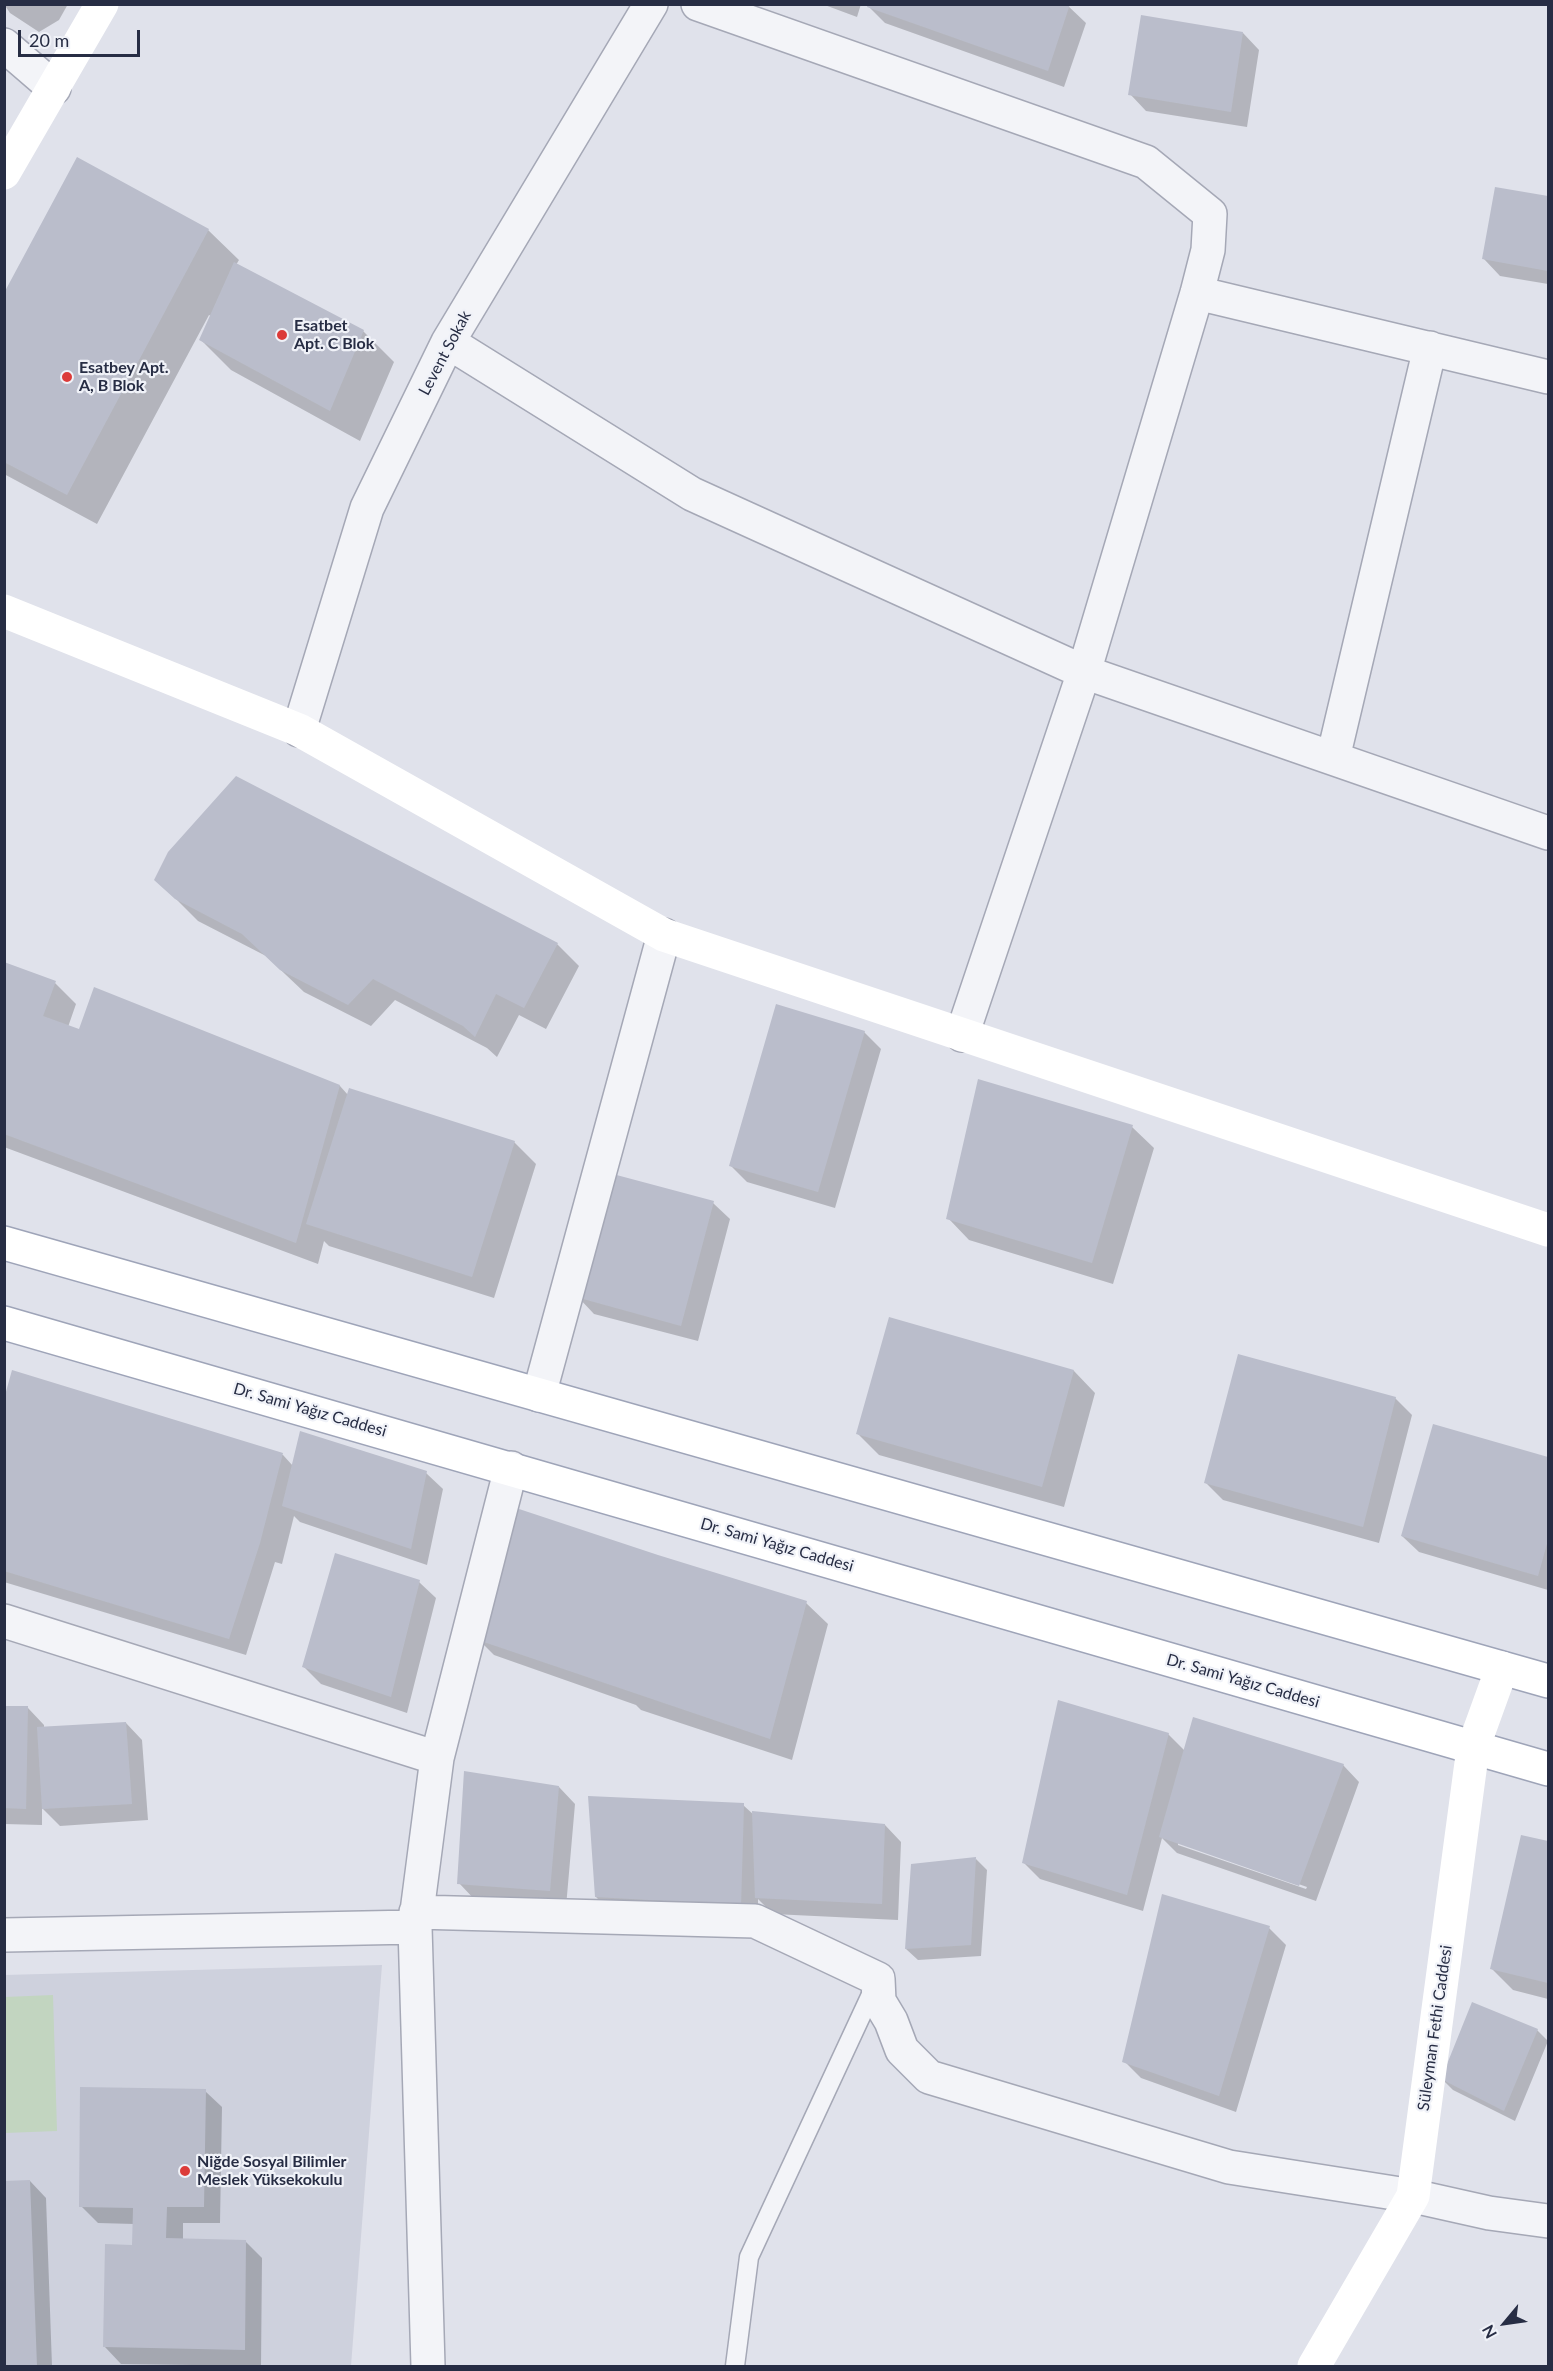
<!DOCTYPE html>
<html>
<head>
<meta charset="utf-8">
<style>
  body { margin:0 }
  #map { position:relative; width:1553px; height:2371px; overflow:hidden; background:#e0e2eb; font-family:Lato,sans-serif }
  canvas { display:block }
  .frame { position:absolute; inset:0; border:6px solid #272d44; pointer-events:none }
  .north { position:absolute; left:1475px; top:2293px; width:60px; height:60px; -webkit-text-stroke:4px #f0f2f8; paint-order:stroke; rotate:241deg; font-size:16px; font-weight:700; line-height:24px; text-align:center; color:#272d44 }
  .north::after { content:''; display:block; margin:auto; width:21px; height:27px; background:#272d44; clip-path:polygon(50% 0,100% 100%,50% 72%,0 100%) }
  .scale { position:absolute; left:18px; top:30px; width:122px; height:27px; box-sizing:border-box; border:3px solid #272d44; border-top:0; padding-left:8px; font-size:18px; line-height:21px; white-space:nowrap; color:#272d44; -webkit-text-stroke:4px #f0f2f8; paint-order:stroke }
</style>
</head>
<body>
<div id="map">
<canvas width="1553" height="2371"></canvas>
<div class="frame"></div>
<div class="north">N</div>
<div class="scale">20 m</div>
</div>
<script>
const ctx = document.querySelector('canvas').getContext('2d');
ctx.lineJoin = 'round';
function fill(path, color) {
  ctx.fillStyle = color;
  ctx.fill(path, 'evenodd');
}
function shape(rows) {
  const path = new Path2D();
  for (const r of rows) {
    path.moveTo(r[0], r[1]);
    for (let i = 2; i < r.length; i += 2) path.lineTo(r[i], r[i + 1]);
  }
  return path;
}
function stroke(path, color, width, dash) {
  ctx.strokeStyle = color;
  ctx.lineWidth = width;
  ctx.lineCap = dash ? 'butt' : 'round';
  ctx.setLineDash(dash || []);
  ctx.stroke(path);
}
function drawText(font, color, halo, rows, align = 'center') {
  ctx.font = font + ' Lato,sans-serif';
  ctx.lineWidth = 4.5;
  ctx.setLineDash([]);
  ctx.textBaseline = 'middle';
  ctx.strokeStyle = halo;
  ctx.fillStyle = color;
  for (const [text, x, y, turn = 0] of rows) {
    ctx.save();
    ctx.translate(x, y);
    ctx.rotate((+turn || 0) * Math.PI / 180);
    ctx.textAlign = isNaN(turn) ? turn : align;
    if (halo) ctx.strokeText(text, 0, 0);
    ctx.fillText(text, 0, 0);
    ctx.restore();
  }
}
fill(shape([
  [382,1965,351,2366,5,2366,4,1975]
]), '#ced1dd');
fill(shape([
  [53,1995,57,2131,5,2133,5,1997]
]), '#c2d5c0');
fill(shape([
  [4,4,68,4,59,20,39,32,10,13],
  [822,4,861,4,857,17],
  [1066,4,1086,23,1064,87,885,23,869,7],
  [1243,33,1259,50,1247,127,1146,111,1130,94],
  [1496,188,1548,197,1548,284,1500,276,1484,259],
  [208,230,239,260,236,265,363,331,394,362,360,441,231,370,201,340,211,316,209,315,97,524,4,474,4,296],
  [156,879,557,944,579,966,546,1029,519,1015,497,1057,487,1048,395,1000,371,1026,304,992,266,956,198,921],
  [4,964,55,983,76,1004,68,1027,340,1086,348,1095,514,1142,536,1164,494,1298,329,1246,324,1241,318,1264,4,1147],
  [864,1032,881,1049,835,1208,747,1182,731,1166],
  [1132,1127,1154,1148,1113,1284,969,1240,948,1218],
  [713,1203,730,1219,698,1341,594,1314,578,1297],
  [890,1319,1074,1371,1095,1393,1064,1507,879,1455,857,1433],
  [1395,1398,1412,1415,1379,1543,1223,1500,1206,1483],
  [4,1405,283,1455,293,1466,426,1473,443,1489,427,1565,300,1522,294,1516,282,1564,275,1562,246,1655,4,1582],
  [1434,1426,1548,1459,1548,1590,1419,1552,1402,1536],
  [657,1556,806,1603,828,1624,792,1760,641,1710,636,1705,494,1655,477,1638],
  [419,1582,436,1598,407,1713,321,1684,304,1667],
  [4,1707,28,1708,44,1725,44,1728,126,1723,142,1740,148,1820,60,1826,42,1808,42,1825,4,1824],
  [1168,1734,1185,1751,1343,1765,1359,1782,1316,1901,1177,1853,1162,1838,1143,1911,1040,1879,1024,1863],
  [1178,1842,1307,1887,1306,1889,1178,1845],
  [559,1787,575,1804,566,1907,475,1900,459,1883],
  [743,1805,754,1815,885,1825,901,1842,898,1920,773,1914,758,1899,758,1921,613,1914,596,1897],
  [1522,1837,1548,1843,1548,1999,1513,1990,1492,1969],
  [976,1859,987,1870,981,1956,918,1960,906,1949],
  [1269,1928,1286,1945,1236,2112,1141,2078,1124,2061],
  [1537,2030,1548,2041,1515,2121,1453,2090,1442,2079],
  [205,2091,222,2107,220,2223,183,2223,183,2240,245,2241,262,2258,261,2366,121,2364,105,2347,134,2246,134,2224,98,2223,81,2206],
  [30,2181,46,2198,52,2366,4,2366,4,2182]
]), '#0003');
fill(shape([
  [868,4,1070,4,1048,71,867,7],
  [1141,15,1243,32,1231,112,1128,95],
  [77,157,209,229,67,495,4,462,4,293],
  [1495,187,1548,196,1548,271,1482,259],
  [234,262,364,330,330,411,199,340],
  [236,776,558,943,524,1008,496,994,475,1037,463,1026,373,979,348,1005,280,970,242,934,175,899,154,880,168,852],
  [4,962,56,981,43,1016,79,1029,94,987,340,1085,296,1243,4,1134],
  [776,1004,865,1031,818,1192,729,1166],
  [978,1079,1133,1125,1092,1263,946,1219],
  [349,1088,515,1141,472,1277,306,1224],
  [609,1173,714,1201,681,1326,576,1297],
  [889,1317,1074,1370,1042,1487,856,1434],
  [1238,1354,1396,1397,1363,1527,1204,1483],
  [12,1370,283,1453,260,1543,229,1639,4,1571,4,1399],
  [1433,1424,1548,1457,1548,1540,1538,1576,1401,1536],
  [300,1431,427,1471,411,1549,282,1506],
  [510,1506,658,1555,807,1601,770,1739,475,1639],
  [335,1553,420,1580,391,1697,302,1667],
  [1058,1700,1169,1733,1127,1895,1022,1863],
  [4,1706,28,1706,26,1809,4,1808],
  [1193,1717,1344,1764,1299,1886,1159,1837],
  [126,1722,132,1804,42,1809,37,1727],
  [464,1771,559,1786,550,1891,457,1884],
  [588,1796,744,1803,741,1905,595,1897],
  [752,1811,885,1824,882,1904,755,1898],
  [1521,1835,1548,1841,1548,1983,1490,1969],
  [976,1857,971,1945,905,1949,911,1864],
  [1162,1894,1270,1926,1219,2096,1122,2062],
  [1472,2002,1538,2029,1504,2111,1441,2079],
  [80,2087,206,2089,204,2207,167,2207,166,2238,246,2240,245,2350,103,2347,105,2244,132,2245,133,2208,79,2207],
  [30,2180,37,2366,4,2366,4,2181]
]), '#babdcb');
const lane = shape([
  [735,2366,749,2257,875,1986]
]);
const street = shape([
  [698,4,1146,162,1210,214,1208,250,1197,293,1084,672,962,1035],
  [4,45,54,88],
  [1197,293,1548,377],
  [448,342,692,494,1084,672,1548,833],
  [299,730,367,508,448,342,651,4],
  [1333,758,1430,348],
  [539,1395,664,935],
  [4,1621,437,1758],
  [416,1912,755,1921,878,1979,879,2001,891,2021,902,2050,929,2077,1229,2167,1413,2196,1489,2213,1548,2221],
  [4,1935,415,1927],
  [428,2366,415,1927,437,1758,511,1468]
]);
const primary = shape([
  [4,1243,1548,1681],
  [4,1323,1548,1769]
]);
stroke(lane, '#a5a8b6', 21);
stroke(street, '#a5a8b6', 36);
stroke(primary, '#9ea4b8', 36);
stroke(lane, '#f3f4f8', 18);
stroke(street, '#f3f4f8', 33);
stroke(shape([
  [4,173,102,4],
  [4,611,299,730,664,935,1548,1230],
  [1314,2366,1413,2196,1473,1748,1502,1668]
]), '#fff', 33);
stroke(primary, '#fff', 33);
for (const [x, y, r, color] of [
  [282,335,6,"#dc3b39"],
  [67,377,6,"#dc3b39"],
  [185,2171,6,"#dc3b39"]
]) {
  const dot = new Path2D();
  dot.arc(x, y, r, 0, 2 * Math.PI);
  ctx.fillStyle = color;
  ctx.fill(dot);
  stroke(dot, '#f0f2f8', 2);
}
drawText('bold 16px', '#272d44', '#f0f2f8', [
  ["Esatbet",294,326],
  ["Apt. C Blok",294,344],
  ["Esatbey Apt.",79,368],
  ["A, B Blok",79,386],
  ["Niğde Sosyal Bilimler",197,2162],
  ["Meslek Yüksekokulu",197,2180]
], 'left');
drawText('16px', '#272d44', '#f0f2f8', [
  ["Levent Sokak",445,353,-62],
  ["Dr. Sami Yağız Caddesi",310,1410,16],
  ["Dr. Sami Yağız Caddesi",777,1545,16],
  ["Dr. Sami Yağız Caddesi",1243,1681,16],
  ["Süleyman Fethi Caddesi",1435,2028,-82]
]);
</script>
</body>
</html>
